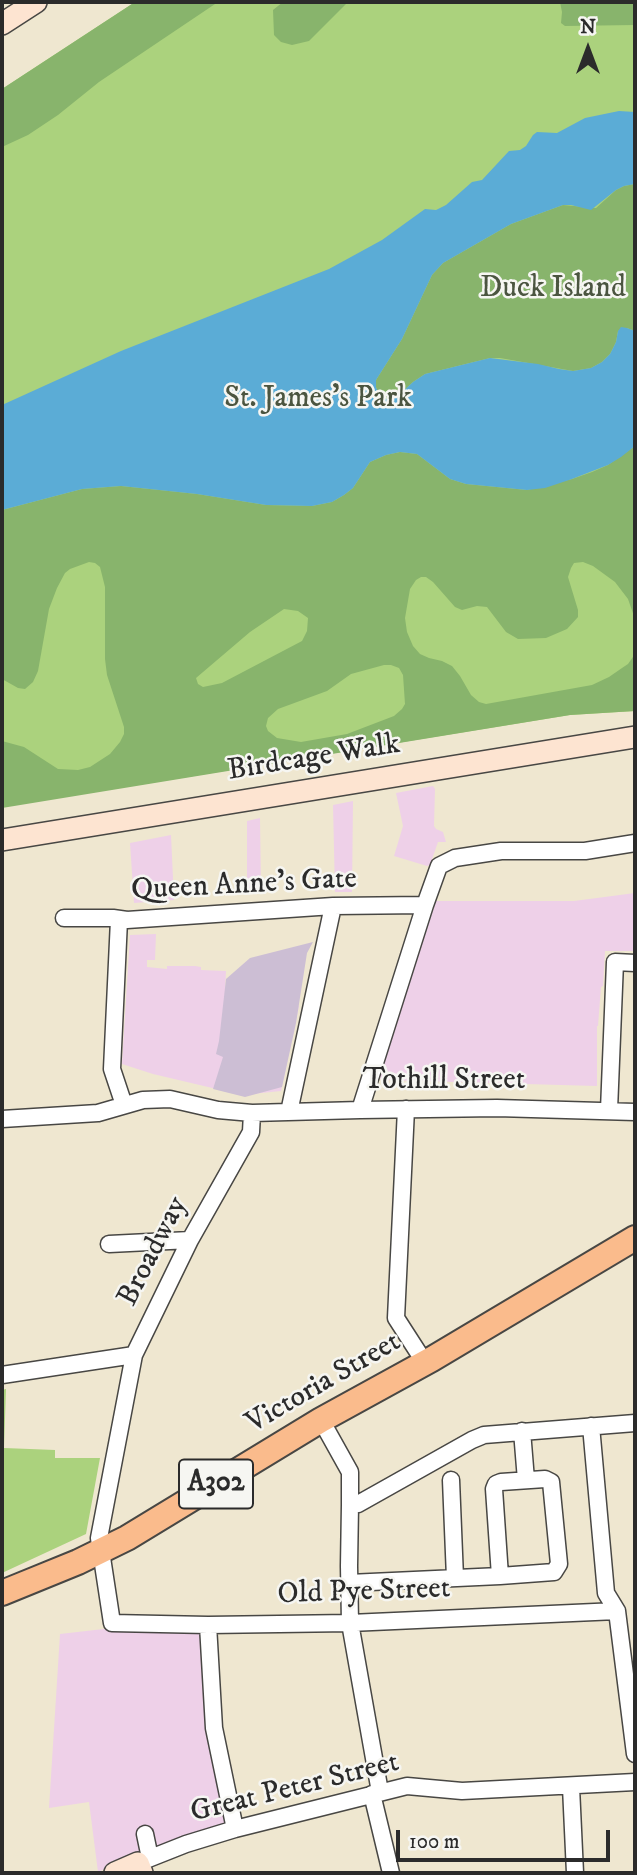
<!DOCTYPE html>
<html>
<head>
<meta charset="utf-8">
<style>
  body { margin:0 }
  #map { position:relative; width:637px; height:1875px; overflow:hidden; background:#efe7d0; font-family:"IM FELL DW Pica",serif }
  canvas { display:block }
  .frame { position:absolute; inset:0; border:4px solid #2b2b2b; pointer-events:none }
  .north { position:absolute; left:553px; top:14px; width:70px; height:70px; -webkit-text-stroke:5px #f6f6f2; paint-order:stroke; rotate:0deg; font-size:19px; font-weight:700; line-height:28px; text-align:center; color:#2b2b2b }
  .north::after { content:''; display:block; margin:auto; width:24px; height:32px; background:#2b2b2b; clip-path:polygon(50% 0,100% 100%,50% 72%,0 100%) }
  .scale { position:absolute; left:396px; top:1830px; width:214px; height:32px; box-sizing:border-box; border:4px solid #2b2b2b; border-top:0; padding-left:9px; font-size:21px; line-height:24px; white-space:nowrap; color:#2b2b2b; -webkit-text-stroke:5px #f6f6f2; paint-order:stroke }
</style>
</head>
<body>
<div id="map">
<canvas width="637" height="1875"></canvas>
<div class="frame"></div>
<div class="north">N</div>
<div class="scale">100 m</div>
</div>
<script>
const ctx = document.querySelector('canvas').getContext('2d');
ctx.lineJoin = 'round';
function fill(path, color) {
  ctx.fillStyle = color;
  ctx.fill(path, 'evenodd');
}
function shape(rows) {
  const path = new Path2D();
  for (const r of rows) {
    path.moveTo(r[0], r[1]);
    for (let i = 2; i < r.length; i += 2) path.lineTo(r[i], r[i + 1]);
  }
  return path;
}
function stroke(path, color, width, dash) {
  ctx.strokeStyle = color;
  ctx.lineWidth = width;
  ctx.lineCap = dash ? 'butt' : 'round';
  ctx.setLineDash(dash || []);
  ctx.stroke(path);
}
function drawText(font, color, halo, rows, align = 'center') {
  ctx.font = font + ' "IM FELL DW Pica",serif';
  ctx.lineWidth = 5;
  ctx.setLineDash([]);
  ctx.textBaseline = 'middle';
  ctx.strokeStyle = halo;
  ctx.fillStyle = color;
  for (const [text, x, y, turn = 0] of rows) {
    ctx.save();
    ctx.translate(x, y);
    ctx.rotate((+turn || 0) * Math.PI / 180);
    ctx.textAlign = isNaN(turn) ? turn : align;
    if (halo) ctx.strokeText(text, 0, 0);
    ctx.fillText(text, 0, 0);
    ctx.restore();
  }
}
fill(shape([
  [433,786,435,789,434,826,436,829,443,832,446,842,438,842,430,865,427,866,394,856,403,826,396,793],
  [353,801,352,892,335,892,333,805],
  [260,818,261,891,247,891,247,821],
  [171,835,174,900,134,903,130,843],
  [635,893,635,951,605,951,603,986,601,987,598,1026,597,1026,597,1086,382,1080,377,1076,436,901,574,901],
  [156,934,155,960,147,960,147,967,167,969,167,966,195,966,201,967,201,970,226,971,225,991,299,1006,281,1091,242,1095,153,1074,122,1064,130,935],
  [121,1627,203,1629,228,1824,135,1855,98,1872,89,1802,49,1808,60,1634]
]), '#eed0e8');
fill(shape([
  [313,942,307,953,296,1023,282,1087,245,1097,213,1089,223,1057,216,1054,219,1041,226,979,250,958]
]), '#ccbed4');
fill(shape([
  [135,2,635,2,635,711,570,715,2,807,2,89],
  [6,1389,4,1448,55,1450,55,1458,100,1458,86,1534,2,1573,2,1390]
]), '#abd27d');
fill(shape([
  [135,2,218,2,99,82,58,115,28,135,2,147,2,89],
  [283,2,348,2,309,41,292,45,281,42,274,35,273,10],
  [560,2,635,2,635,25,565,26,561,23,562,12],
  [635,184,635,331,627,328,618,331,616,342,610,354,602,362,591,368,573,371,500,358,490,358,425,374,413,382,400,394,394,398,386,399,379,394,376,387,376,380,402,339,432,275,443,263,511,224,563,205,596,208,616,190,624,186],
  [635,446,635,619,628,599,615,582,593,566,583,562,574,563,571,568,568,577,578,610,578,617,567,629,546,638,518,639,506,632,487,607,477,606,462,610,455,607,433,582,426,577,421,577,416,580,410,589,405,618,407,632,413,646,420,654,429,658,442,661,452,666,460,676,471,695,479,702,486,704,592,685,609,677,622,668,628,664,635,654,635,711,570,715,2,808,2,741,24,747,58,769,78,770,90,767,110,754,120,742,124,734,124,727,107,675,105,659,105,587,100,567,95,563,89,562,70,569,65,573,57,588,49,609,38,671,33,682,25,689,18,688,2,679,2,510,82,489,121,486,197,494,266,505,312,506,332,502,344,495,353,488,370,462,386,455,400,452,417,454,450,479,466,484,527,490,572,479,592,472,608,465],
  [284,609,298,611,308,618,307,631,302,641,222,683,203,687,198,684,196,678,250,632],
  [384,665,391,665,399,668,403,675,405,704,402,709,394,716,347,734,301,742,277,738,268,731,266,726,268,718,278,709,327,691,351,674]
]), '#88b46c');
fill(shape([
  [619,111,635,112,635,184,624,186,616,190,591,210,571,205,563,205,511,224,443,263,432,275,402,339,376,380,376,387,379,394,386,399,394,398,400,394,413,382,425,374,490,358,538,364,559,369,573,371,591,368,602,362,610,354,616,342,618,331,621,327,627,328,635,331,635,446,621,457,608,465,572,479,545,488,527,490,466,484,450,479,417,454,400,452,386,455,370,462,353,488,344,495,332,502,312,506,266,505,197,494,121,486,82,489,2,510,2,405,121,351,329,269,382,240,425,209,436,210,446,205,472,182,482,180,509,151,520,150,526,146,533,135,537,132,557,133,585,118]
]), '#5bacd6');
const street = shape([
  [64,918,113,918,127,920,333,906,425,905,439,866,455,858,501,851,585,851,635,843],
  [119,920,112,1069,124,1105],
  [406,1109,396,1318,425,1363],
  [360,1110,425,905],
  [609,1110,615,962,635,963],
  [289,1112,333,906],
  [252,1113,251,1132,190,1240,134,1355,99,1538,112,1623,208,1625,350,1623,617,1611],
  [2,1119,98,1113,143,1100,170,1099,218,1110,252,1113,360,1110,497,1108,635,1112],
  [109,1244,190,1240],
  [2,1375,134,1355],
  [321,1420,350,1472,350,1505,358,1504,472,1440,484,1435,635,1423],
  [591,1426,606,1593,617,1611,635,1754],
  [522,1431,526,1480],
  [451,1480,455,1578],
  [350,1505,349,1566,350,1623,380,1792],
  [349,1583,500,1576,554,1572,559,1564,551,1482,545,1479,501,1482,496,1484,494,1489,500,1576],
  [208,1625,214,1728,235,1829],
  [571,1787,575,1873],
  [372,1794,391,1873],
  [145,1834,150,1858],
  [138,1863,186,1844,235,1829,407,1786,462,1791,635,1782]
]);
const secondary = shape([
  [2,24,36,2],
  [2,840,635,737],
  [115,1873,138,1863,142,1873]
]);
const primary = shape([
  [2,1593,78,1562,127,1538,321,1420,432,1359,635,1238]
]);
stroke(street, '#484744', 19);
stroke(secondary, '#484744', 24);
stroke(primary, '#484744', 28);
stroke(street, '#fff', 16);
stroke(secondary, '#fde4d1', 21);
stroke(primary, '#fabb8c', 24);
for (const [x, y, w] of [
  [216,1484,74]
]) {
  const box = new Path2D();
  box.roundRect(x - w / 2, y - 24.5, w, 49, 5);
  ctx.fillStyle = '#f6f6f2';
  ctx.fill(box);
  stroke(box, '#2b2b2b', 2);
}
drawText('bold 28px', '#2b2b2b', null, [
  ["A302",216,1484]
]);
drawText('30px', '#4b5540', '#f6f6f2', [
  ["Duck Island",553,290],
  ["St. James's Park",318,400]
]);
drawText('30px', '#2b2b2b', '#f6f6f2', [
  ["Birdcage Walk",314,759,-9],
  ["Queen Anne's Gate",244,886,-3],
  ["Tothill Street",444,1082],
  ["Broadway",154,1252,-63],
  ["Victoria Street",324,1384,-30],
  ["Old Pye Street",364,1593,-2],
  ["Great Peter Street",295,1789,-14]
]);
</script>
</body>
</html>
